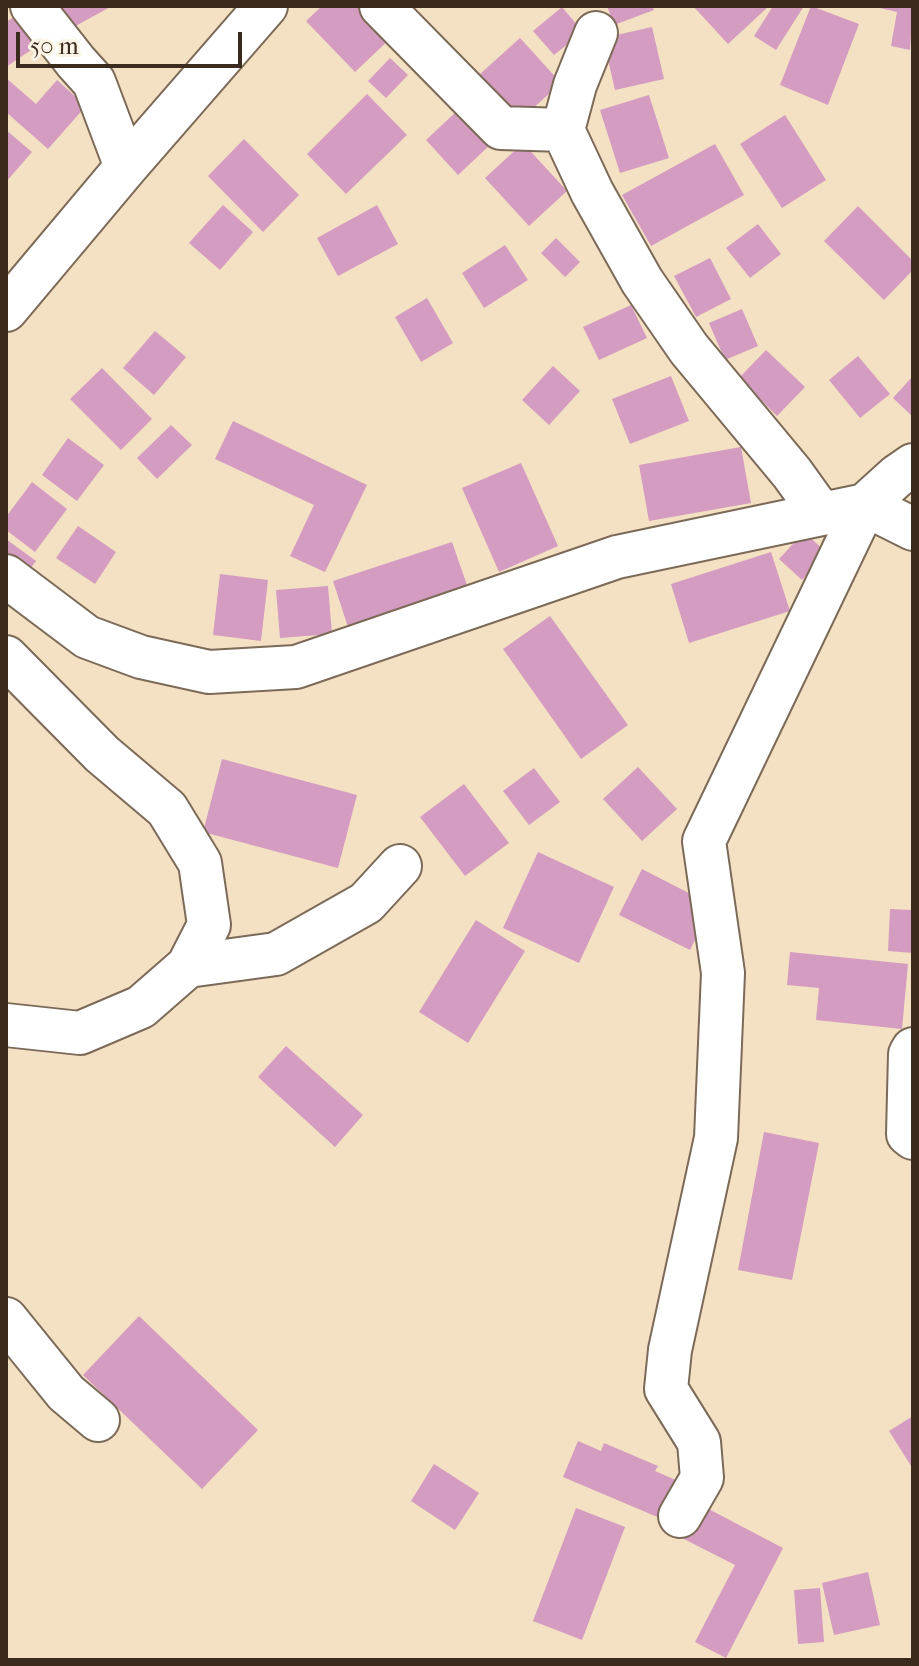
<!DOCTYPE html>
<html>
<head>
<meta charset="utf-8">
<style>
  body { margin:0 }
  #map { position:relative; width:919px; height:1666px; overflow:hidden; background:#f4e0c3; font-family:"IM FELL French Canon",serif }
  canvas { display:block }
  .frame { position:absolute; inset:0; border:8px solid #3b2a1e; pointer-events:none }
  .scale { position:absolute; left:16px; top:32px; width:226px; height:36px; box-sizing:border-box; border:4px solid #3b2a1e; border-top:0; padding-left:10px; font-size:24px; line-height:28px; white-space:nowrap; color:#3b2a1e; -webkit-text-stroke:6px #fcf5e5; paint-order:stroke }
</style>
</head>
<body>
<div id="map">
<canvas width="919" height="1666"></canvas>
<div class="frame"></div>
<div class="scale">50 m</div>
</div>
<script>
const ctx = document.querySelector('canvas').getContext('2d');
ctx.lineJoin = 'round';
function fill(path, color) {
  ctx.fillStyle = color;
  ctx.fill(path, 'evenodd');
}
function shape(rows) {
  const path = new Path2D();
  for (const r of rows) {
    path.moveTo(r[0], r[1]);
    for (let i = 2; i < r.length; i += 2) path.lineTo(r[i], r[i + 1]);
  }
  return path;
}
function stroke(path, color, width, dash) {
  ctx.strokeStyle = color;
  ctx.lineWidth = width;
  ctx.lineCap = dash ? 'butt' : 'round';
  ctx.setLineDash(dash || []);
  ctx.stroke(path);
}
fill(shape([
  [60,6,112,6,72,28],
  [322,6,366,6,394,35,355,72,306,21],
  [607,6,652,6,654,10,614,25],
  [693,6,769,6,728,44],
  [773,6,804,6,776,50,754,36],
  [811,6,859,24,828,105,780,85],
  [871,6,913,6,910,50,891,46,897,12],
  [562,7,583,32,554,55,533,31],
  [20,13,40,44,6,67,6,22],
  [652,27,664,79,615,90,603,38],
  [520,38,561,83,521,119,480,74],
  [390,58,408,75,386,98,368,81],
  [6,78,36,104,57,80,86,106,48,149,6,112],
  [367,94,407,135,346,194,307,154],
  [649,95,669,158,620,173,600,110],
  [458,110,490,145,458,175,426,140],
  [785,115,826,180,782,208,740,144],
  [6,130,32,152,6,182],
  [244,139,299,195,263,232,208,176],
  [523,143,567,191,529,226,485,178],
  [715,144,744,195,651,246,622,195],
  [223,205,253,232,220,270,189,243],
  [377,205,398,244,338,276,317,238],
  [858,206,913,261,913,270,884,300,824,241],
  [758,224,781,254,750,278,726,248],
  [556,238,580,262,565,277,541,253],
  [505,245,528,280,484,308,462,273],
  [710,258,731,299,696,317,674,276],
  [427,298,453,343,421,362,395,317],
  [631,305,647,338,599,360,583,327],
  [742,309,758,346,725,360,709,323],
  [155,331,186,357,154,395,123,368],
  [766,350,805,387,777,416,739,378],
  [858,356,890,394,860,418,829,380],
  [553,366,580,391,549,425,522,400],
  [102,368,152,419,121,450,70,399],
  [671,376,689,421,630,444,612,399],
  [911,378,913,380,913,417,893,398],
  [233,421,367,485,325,572,290,556,314,505,215,459],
  [171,425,192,445,157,479,137,458],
  [68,438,104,465,77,501,42,475],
  [741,447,751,503,649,521,639,465],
  [521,463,558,546,499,572,462,488],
  [32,482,67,509,35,552,6,530,6,517],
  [78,526,116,552,95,584,56,558],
  [804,532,827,553,802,580,779,559],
  [6,539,36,561,23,578,6,566],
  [452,542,468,588,348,627,333,581],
  [771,552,790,611,689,643,671,584],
  [220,574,268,580,261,641,213,635],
  [328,586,332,634,280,638,276,590],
  [550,616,628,725,581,759,503,649],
  [222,759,357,795,338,868,203,832],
  [638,767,677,809,642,841,603,799],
  [534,768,560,802,529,825,503,791],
  [464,784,509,843,465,876,420,817],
  [538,852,614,887,579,963,503,928],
  [642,869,712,905,690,950,619,915],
  [890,909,913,910,913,953,888,951],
  [476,920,525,951,468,1043,419,1012],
  [790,952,908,964,902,1029,816,1020,819,988,787,985],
  [286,1046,363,1115,335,1147,258,1077],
  [764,1132,819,1143,792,1280,738,1270],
  [139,1316,258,1430,202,1489,83,1375],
  [913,1416,913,1469,889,1431],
  [578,1441,601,1451,604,1443,658,1466,655,1471,678,1481,662,1519,563,1477],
  [434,1464,479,1493,455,1530,411,1501],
  [699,1504,783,1548,726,1658,695,1642,735,1565,682,1538],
  [576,1508,625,1527,582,1640,533,1621],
  [868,1572,880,1625,834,1635,822,1583],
  [820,1588,824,1642,798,1644,794,1590]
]), '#d49cc0');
const minor = shape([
  [32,6,76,62,94,82,126,167],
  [381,6,501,128,563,130,592,192,642,281,689,349,792,473,820,512],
  [563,130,575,85,596,33],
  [6,310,126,167,266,6],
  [6,576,87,637,141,657,209,672,296,667,617,557,865,505,897,476,913,465],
  [6,657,102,754,167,809,200,863,209,925,188,966,141,1007,80,1033,6,1025],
  [188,966,276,954,366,903,400,866],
  [913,1049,910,1054,908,1134,913,1138],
  [6,1319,66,1393,98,1420],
  [680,1516,702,1478,699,1442,666,1389,670,1350,716,1138,723,973,704,841,865,505,913,529]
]);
stroke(minor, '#7c6a58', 46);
stroke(minor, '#fff', 42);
</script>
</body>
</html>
